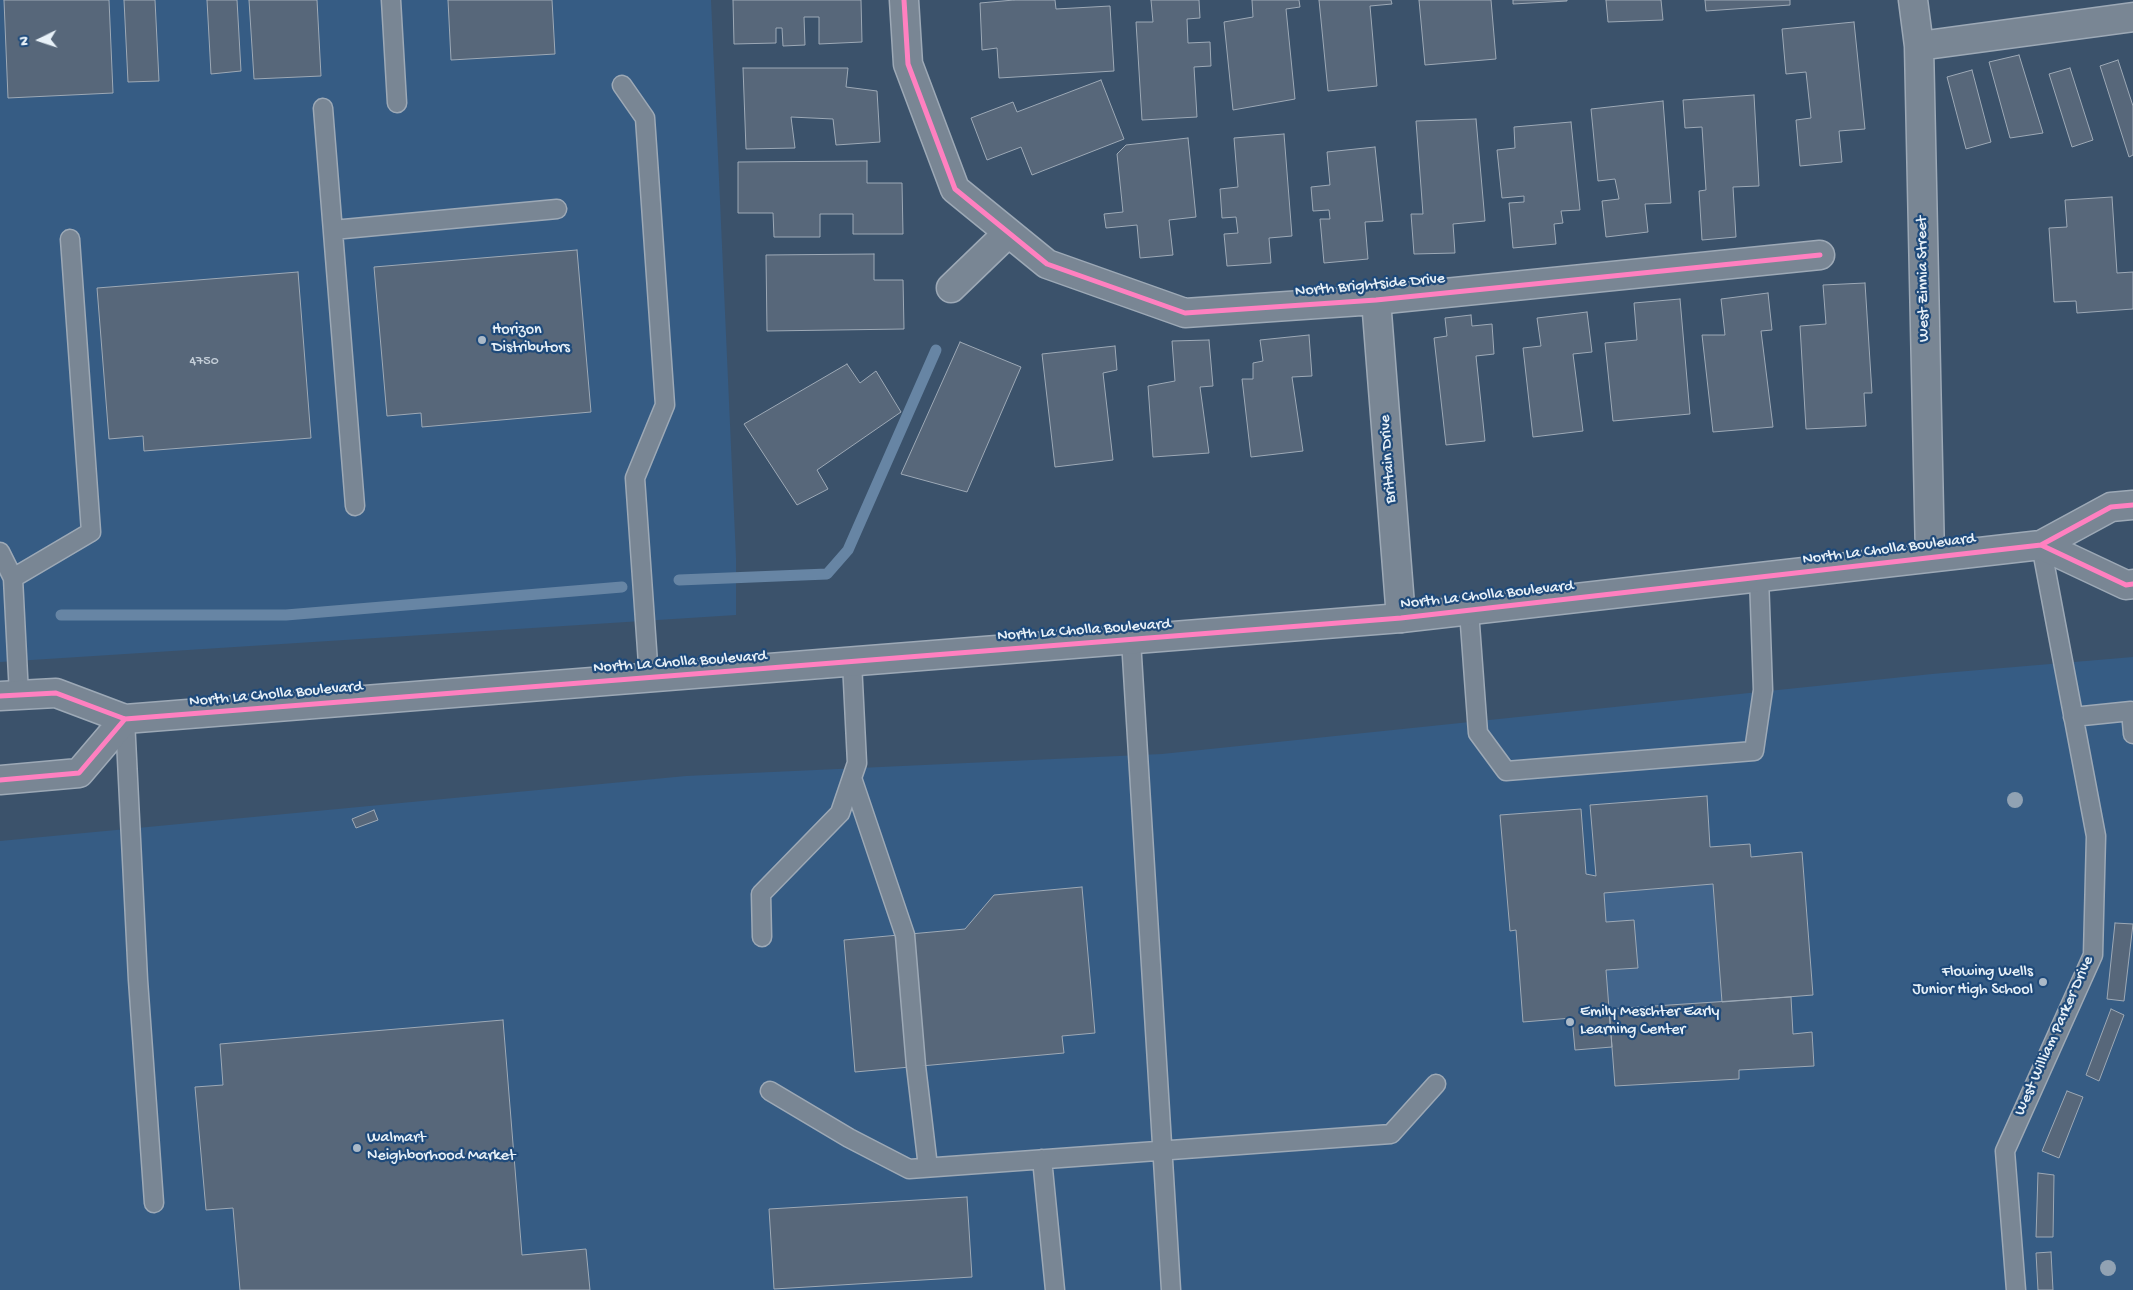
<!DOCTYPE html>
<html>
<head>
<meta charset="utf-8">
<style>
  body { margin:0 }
  #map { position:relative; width:2133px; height:1290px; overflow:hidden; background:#3b526b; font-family:"Gochi Hand",sans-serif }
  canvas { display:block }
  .north { position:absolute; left:15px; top:15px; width:50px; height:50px; -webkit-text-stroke:4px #1f4a7a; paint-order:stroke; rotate:266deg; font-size:14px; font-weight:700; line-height:20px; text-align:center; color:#e8f1f8 }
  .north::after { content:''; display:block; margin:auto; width:18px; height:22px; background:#e8f1f8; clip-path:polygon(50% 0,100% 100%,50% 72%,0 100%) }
</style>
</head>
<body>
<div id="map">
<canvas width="2133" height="1290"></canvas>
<div class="north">N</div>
</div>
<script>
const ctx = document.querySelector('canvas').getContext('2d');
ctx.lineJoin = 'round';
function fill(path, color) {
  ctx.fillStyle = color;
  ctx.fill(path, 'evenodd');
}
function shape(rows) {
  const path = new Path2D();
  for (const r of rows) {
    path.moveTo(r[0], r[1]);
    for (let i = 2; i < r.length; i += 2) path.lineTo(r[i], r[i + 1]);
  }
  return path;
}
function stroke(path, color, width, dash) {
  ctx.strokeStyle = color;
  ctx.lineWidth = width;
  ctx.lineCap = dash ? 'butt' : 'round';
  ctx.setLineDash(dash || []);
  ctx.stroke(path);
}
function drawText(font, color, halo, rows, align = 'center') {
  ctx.font = font + ' "Gochi Hand",sans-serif';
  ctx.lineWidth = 4.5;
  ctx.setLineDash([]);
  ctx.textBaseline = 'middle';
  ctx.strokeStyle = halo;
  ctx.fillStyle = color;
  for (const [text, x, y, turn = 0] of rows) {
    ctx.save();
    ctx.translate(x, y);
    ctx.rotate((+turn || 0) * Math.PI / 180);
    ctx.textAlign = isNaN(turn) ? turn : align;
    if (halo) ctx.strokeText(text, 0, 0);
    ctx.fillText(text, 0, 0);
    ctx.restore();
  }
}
fill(shape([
  [0,0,711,0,736,558,736,615,0,662],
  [2133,657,2133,1290,0,1290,0,841,686,776,1162,754,1932,674]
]), '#365c84');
fill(shape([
  [1713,884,1722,1002,1609,1009,1606,970,1638,967,1634,920,1606,922,1604,893]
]), '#42658c');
stroke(shape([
  [679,580,827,574,848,550,936,350],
  [61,615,286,615,622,587]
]), '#6785a4', 11);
const building = shape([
  [4,0,109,0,113,93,8,98,4,0],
  [124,0,155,0,159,81,128,82,124,0],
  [207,0,237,0,241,71,211,74,207,0],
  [249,0,317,0,321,76,254,79,249,0],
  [448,0,552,0,555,54,451,60,448,0],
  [733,0,861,0,862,42,819,44,819,17,804,17,805,45,783,46,782,28,776,28,776,43,734,44,733,0],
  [1014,0,1055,0,1056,9,1110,6,1114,71,999,78,997,48,982,50,980,3,1014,0],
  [1151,0,1199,0,1200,18,1187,19,1188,43,1210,42,1211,66,1194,67,1197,117,1142,120,1136,22,1153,22,1151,0],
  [1252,0,1299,0,1300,7,1286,9,1295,99,1233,110,1224,22,1253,17,1252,0],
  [1319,0,1391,0,1392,4,1370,6,1377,86,1328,91,1319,0],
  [1419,0,1491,0,1496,59,1425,65,1419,0],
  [1513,0,1567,0,1567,1,1513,4,1513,0],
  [1606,0,1661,0,1663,20,1608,22,1606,0],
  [1705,0,1790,0,1790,5,1706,11,1705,0],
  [1854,22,1865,129,1839,131,1842,162,1800,166,1796,120,1811,118,1806,72,1786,74,1782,29,1854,22],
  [2019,55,2043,133,2010,138,1989,62,2019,55],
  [2118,60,2133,106,2133,155,2129,157,2100,66,2118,60],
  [743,68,848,68,846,87,877,91,880,142,836,145,833,119,791,117,795,148,746,149,743,68],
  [2070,68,2093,140,2072,147,2049,74,2070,68],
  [1972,70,1991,142,1966,149,1947,77,1972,70],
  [1101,80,1124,139,1032,175,1021,147,987,160,971,118,1013,102,1017,112,1101,80],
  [1754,95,1759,186,1733,187,1736,237,1702,240,1699,191,1706,190,1702,127,1685,128,1683,100,1754,95],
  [1663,101,1671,203,1645,204,1648,232,1606,237,1602,201,1619,199,1615,179,1598,181,1591,109,1663,101],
  [1476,119,1485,221,1453,224,1455,253,1414,254,1411,214,1423,214,1416,121,1476,119],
  [1571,122,1580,210,1561,211,1563,223,1554,224,1556,244,1513,248,1509,203,1524,202,1524,196,1502,198,1497,150,1515,148,1514,127,1571,122],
  [1284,134,1292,236,1269,238,1271,263,1227,266,1224,234,1238,233,1236,217,1222,218,1220,189,1238,187,1234,138,1284,134],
  [1188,138,1196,217,1169,220,1173,255,1140,258,1137,225,1106,228,1104,214,1123,212,1117,154,1126,145,1188,138],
  [1375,147,1383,221,1365,222,1368,259,1324,263,1320,219,1330,219,1329,210,1313,211,1311,187,1330,185,1327,152,1375,147],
  [867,161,867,183,902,183,903,234,853,234,853,214,820,214,820,237,774,237,773,213,738,213,738,162,867,161],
  [2112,197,2117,273,2133,272,2133,309,2077,313,2076,301,2054,302,2049,228,2067,227,2065,200,2112,197],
  [577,250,591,412,422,427,421,413,387,416,374,267,577,250],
  [874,254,874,280,903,280,904,329,767,331,766,255,874,254],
  [298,272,311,438,144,451,143,436,109,439,97,288,298,272],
  [1865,283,1872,393,1864,393,1866,426,1806,429,1800,326,1826,324,1823,285,1865,283],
  [1768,293,1772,330,1761,331,1773,427,1713,432,1702,335,1725,335,1721,299,1768,293],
  [1680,299,1690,414,1613,421,1605,343,1637,340,1634,303,1680,299],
  [1587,312,1592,352,1573,354,1583,431,1533,437,1523,348,1541,346,1537,318,1587,312],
  [1471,315,1472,326,1492,324,1494,354,1476,356,1485,441,1446,445,1434,338,1447,336,1445,318,1471,315],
  [1309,335,1312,376,1292,377,1303,451,1251,457,1242,379,1253,379,1253,363,1263,361,1260,340,1309,335],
  [1209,340,1213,386,1200,387,1209,453,1153,457,1148,386,1175,381,1172,341,1209,340],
  [960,342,1021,367,967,492,901,474,960,342],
  [1115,346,1117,370,1103,373,1113,460,1055,467,1042,354,1115,346],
  [847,364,860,383,876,371,901,412,817,470,828,489,797,505,744,424,847,364],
  [1707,796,1710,847,1750,844,1751,857,1802,852,1813,995,1722,1002,1713,884,1604,893,1606,922,1634,920,1638,968,1606,970,1612,1047,1575,1050,1572,1018,1523,1022,1516,930,1510,931,1500,815,1581,809,1586,874,1596,876,1590,805,1707,796],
  [374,810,378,820,356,828,352,819,374,810],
  [1082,887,1095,1033,1062,1036,1064,1053,855,1072,844,940,965,929,994,895,1082,887],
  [2115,923,2133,924,2124,1001,2107,999,2115,923],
  [1791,997,1793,1034,1812,1032,1814,1066,1739,1070,1739,1079,1615,1086,1609,1009,1791,997],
  [2111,1009,2124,1015,2099,1081,2086,1075,2111,1009],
  [503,1020,522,1255,586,1249,590,1290,240,1290,233,1208,206,1210,195,1087,223,1085,220,1044,503,1020],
  [2067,1091,2083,1097,2059,1158,2042,1151,2067,1091],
  [2038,1173,2054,1175,2053,1237,2036,1237,2038,1173],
  [967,1197,972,1277,774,1289,769,1209,967,1197],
  [2051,1252,2053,1290,2038,1290,2036,1253,2051,1252]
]);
fill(building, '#57677a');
stroke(building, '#9da9b6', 1);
const lane = shape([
  [391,0,397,103],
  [622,85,645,118,665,405,635,478,649,678],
  [323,108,355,506],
  [333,230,557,209],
  [0,552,13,578],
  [1469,611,1478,733,1506,771,1754,751,1763,690,1759,577],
  [1131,640,1171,1290],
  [19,695,13,578,91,532,70,239],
  [2073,717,2131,711,2133,734],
  [125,719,138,980,154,1203],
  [852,778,905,935,916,1066,928,1167],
  [762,937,761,894,840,813,857,763,852,662],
  [770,1091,849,1138,909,1169,1391,1134,1436,1084],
  [1042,1159,1055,1290],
  [2016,1290,2005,1151,2093,955,2096,836,2041,545]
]);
const street = shape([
  [904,0,908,64,955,189,1047,264,1185,313,1376,300,1820,255],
  [1913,0,1919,46,1930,557],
  [1919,46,2133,17],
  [951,288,1008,233],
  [1376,300,1401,618]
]);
const secondary = shape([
  [2041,545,2126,585,2133,584],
  [0,696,56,693,125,719,1401,618,2041,545,2111,507,2133,505],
  [0,780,79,773,125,719]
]);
stroke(lane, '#9da9b6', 21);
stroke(street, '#9da9b6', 31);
stroke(secondary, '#9da9b6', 31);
stroke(lane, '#798694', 18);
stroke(street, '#798694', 28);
stroke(secondary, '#798694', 28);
stroke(shape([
  [904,0,908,64,955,189,1047,264,1185,313,1376,300,1820,255],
  [2041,545,2126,585,2133,584],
  [0,696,56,693,125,719,1401,618,2041,545,2111,507,2133,505],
  [0,780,79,773,125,719]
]), '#ff80c0', 5);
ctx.fillStyle = '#91a2b3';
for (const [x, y] of [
  [2015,800],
  [2108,1268]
]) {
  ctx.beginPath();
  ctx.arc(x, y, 8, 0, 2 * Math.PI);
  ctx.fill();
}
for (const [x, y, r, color] of [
  [482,340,5,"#abb9c7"],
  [2043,982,5,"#abb9c7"],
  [1570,1022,5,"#abb9c7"],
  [357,1148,5,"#abb9c7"]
]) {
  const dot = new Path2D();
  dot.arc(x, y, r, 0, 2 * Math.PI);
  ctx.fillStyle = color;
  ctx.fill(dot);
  stroke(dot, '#1f4a7a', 2);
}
drawText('14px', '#c4ced8', null, [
  ["4750",204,362]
]);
drawText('16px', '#e8f1f8', '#1f4a7a', [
  ["West Zinnia Street",1924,279,-91],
  ["North Brightside Drive",1370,286,-5],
  ["Brittain Drive",1389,459,-94],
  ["North La Cholla Boulevard",1889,550,-7],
  ["North La Cholla Boulevard",1487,596,-6],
  ["North La Cholla Boulevard",1084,631,-4],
  ["North La Cholla Boulevard",680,663,-4],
  ["North La Cholla Boulevard",276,695,-5],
  ["West William Parker Drive",2055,1036,-66]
]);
drawText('16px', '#e8f1f8', '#1f4a7a', [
  ["Horizon",492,331],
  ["Distributors",492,349],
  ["Flowing Wells",2033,973,"right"],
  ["Junior High School",2033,991,"right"],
  ["Emily Meschter Early",1580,1013],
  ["Learning Center",1580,1031],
  ["Walmart",367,1139],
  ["Neighborhood Market",367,1157]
], 'left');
</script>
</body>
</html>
